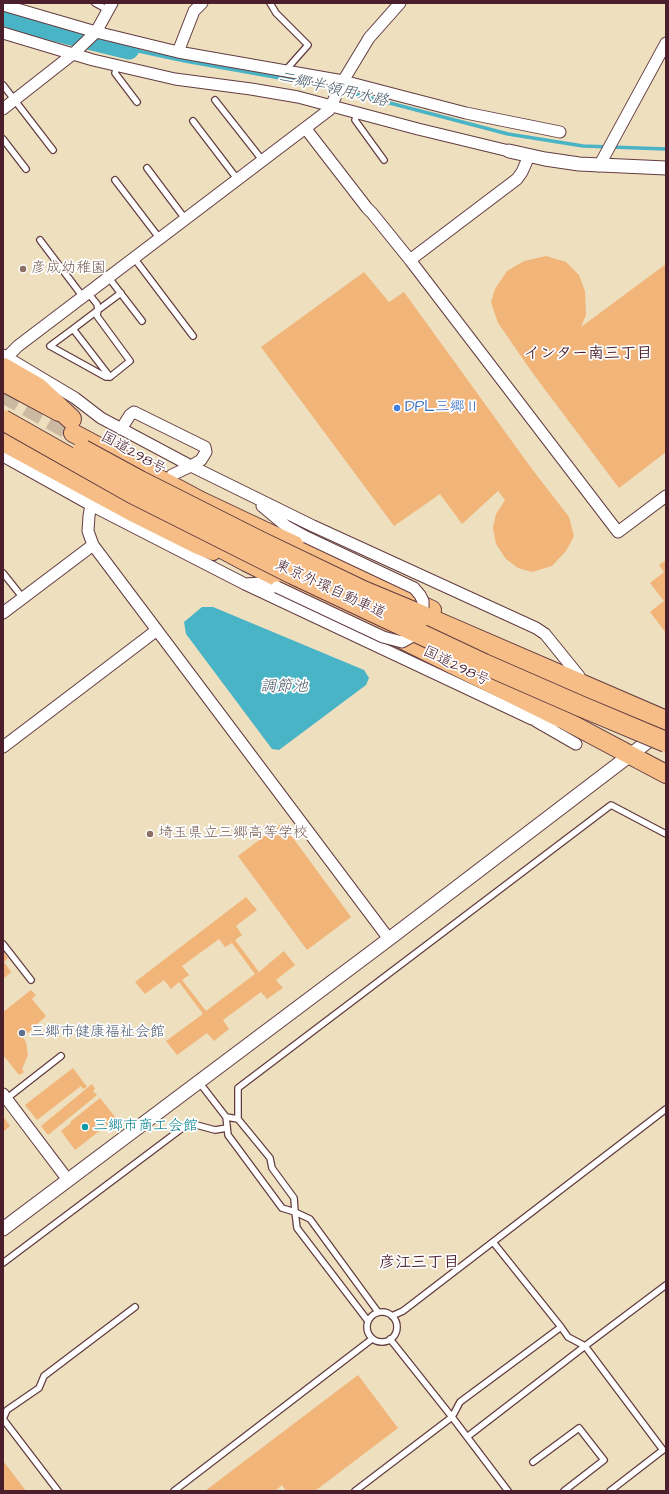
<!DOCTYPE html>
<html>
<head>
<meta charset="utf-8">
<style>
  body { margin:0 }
  #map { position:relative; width:669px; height:1494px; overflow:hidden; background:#eedfbe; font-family:"Architects Daughter",sans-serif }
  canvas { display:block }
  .frame { position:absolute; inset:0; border:4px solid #4a1f2b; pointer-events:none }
</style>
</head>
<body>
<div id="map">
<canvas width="669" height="1494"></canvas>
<div class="frame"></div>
</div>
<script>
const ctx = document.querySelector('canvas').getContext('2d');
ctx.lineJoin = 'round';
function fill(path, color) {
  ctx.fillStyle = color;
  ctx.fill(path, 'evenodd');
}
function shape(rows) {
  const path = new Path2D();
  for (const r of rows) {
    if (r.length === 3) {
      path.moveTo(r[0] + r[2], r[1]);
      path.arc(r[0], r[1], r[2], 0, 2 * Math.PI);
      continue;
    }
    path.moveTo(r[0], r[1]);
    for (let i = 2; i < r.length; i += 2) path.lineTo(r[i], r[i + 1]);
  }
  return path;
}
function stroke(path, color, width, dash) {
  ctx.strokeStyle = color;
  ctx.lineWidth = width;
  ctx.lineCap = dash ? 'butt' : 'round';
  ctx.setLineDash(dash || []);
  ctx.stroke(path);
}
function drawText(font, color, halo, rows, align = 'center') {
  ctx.font = font + ' "Architects Daughter","Klee One",sans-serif';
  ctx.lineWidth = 3.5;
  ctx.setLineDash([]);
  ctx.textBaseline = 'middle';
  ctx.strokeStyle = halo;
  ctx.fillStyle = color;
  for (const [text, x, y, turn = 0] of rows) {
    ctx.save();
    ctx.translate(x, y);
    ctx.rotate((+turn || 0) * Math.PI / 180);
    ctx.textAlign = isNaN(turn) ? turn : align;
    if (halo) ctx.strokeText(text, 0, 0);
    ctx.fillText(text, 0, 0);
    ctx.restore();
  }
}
fill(shape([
  [202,607,213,607,364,670,369,678,366,685,279,750,272,749,186,634,184,622]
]), '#49b4c6');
stroke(shape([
  [129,49,185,61,325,86,508,134,583,146,666,149]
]), '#49b4c6', 3.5);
stroke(shape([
  [3,15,31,25,129,49]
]), '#49b4c6', 21);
fill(shape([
  [546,256,566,262,579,275,585,291,586,315,581,327,666,264,666,452,619,488,534,375,498,323,491,302,495,289,507,271,524,261],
  [364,272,389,302,404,292,532,469,569,517,574,536,566,551,552,566,532,572,518,568,506,559,496,544,493,528,496,514,505,500,498,491,462,524,440,494,394,526,261,347],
  [666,560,666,633,650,612,664,601,650,583,664,572,659,565],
  [282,823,351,917,307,950,238,856],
  [246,897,257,910,236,926,242,935,235,940,259,972,284,951,295,965,276,980,283,988,267,999,261,992,223,1020,229,1029,214,1041,207,1033,177,1055,166,1041,203,1014,179,982,171,989,164,980,145,994,135,982],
  [219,939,225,947,232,943,255,974,206,1011,182,980,189,975,182,966],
  [3,951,8,958,4,962,11,972,3,979],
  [31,990,36,995,32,999,46,1016,23,1037,26,1042,28,1055,22,1069,24,1072,19,1075,3,1055,3,1012],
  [73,1068,87,1087,83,1089,81,1086,37,1120,25,1105],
  [92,1084,95,1089,93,1091,97,1095,48,1135,41,1126],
  [100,1098,116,1118,75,1150,61,1131,71,1123,70,1122],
  [3,1116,10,1126,3,1132],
  [358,1375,398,1428,315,1491,286,1491,282,1485,275,1491,205,1491],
  [4,1462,26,1491,3,1491,3,1463]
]), '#f1b479');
stroke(shape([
  [3,394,73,433]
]), '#cdb9a1', 18, [18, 9]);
const service = shape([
  [95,3,108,10],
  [270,3,276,13,308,45,285,71],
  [117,66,115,73,137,102],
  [3,85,53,150],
  [215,100,263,161],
  [357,113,355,120,384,160],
  [193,121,238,180],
  [3,139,26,169],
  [147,168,186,220],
  [115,180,160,239],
  [40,240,83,297],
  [134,258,193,336],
  [109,278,142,321],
  [88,293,97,304,98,310,73,329,110,377,130,361,97,316,98,310,121,293],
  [73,329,50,346,106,377,110,377],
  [3,573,23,598],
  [3,944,31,980],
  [199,1082,226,1117,228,1135,282,1208,295,1212,297,1228,368,1321],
  [6,1099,61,1056],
  [226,1117,238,1119,270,1158,272,1168,294,1198,295,1212,310,1219,378,1312],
  [238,1119,238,1088,611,805,666,834],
  [493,1242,561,1327],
  [3,1263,189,1123,215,1130,227,1128],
  [382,1327,15],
  [392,1316,403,1311,666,1109],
  [390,1339,452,1417,508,1491],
  [3,1419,7,1410,39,1388,44,1376,135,1307],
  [3,1419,58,1491],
  [467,1437,585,1346,663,1450,610,1491],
  [533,1462,579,1428,604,1460,564,1491],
  [174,1491,372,1339],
  [355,1491,452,1417,460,1402,561,1327,568,1337,585,1346,666,1285]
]);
const minor = shape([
  [3,5,96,32,178,52,343,81,466,113,560,132],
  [3,33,93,60,175,79,251,89,298,97,418,129,509,151],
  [178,52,194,11,202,3],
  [3,109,73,54,96,32,112,3],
  [306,129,367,208,372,213,410,260,618,532,666,496],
  [599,166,666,43],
  [410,260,517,179,522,172,529,156],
  [3,355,75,398,101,418,191,466,313,526,536,628,545,634,579,676],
  [8,359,11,353,18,346,329,110,343,81,369,38,400,3],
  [121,429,130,415,134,412,205,447,206,452,201,460,191,466,172,475],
  [3,456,91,505,245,584,532,719,558,721],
  [91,505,89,516,88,531,93,545,389,939],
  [262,506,286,526,306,537],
  [246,584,261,583,277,587],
  [3,613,93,545],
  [536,721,576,744],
  [3,747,157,630],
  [3,1094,68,1180]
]);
const tertiary = shape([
  [509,151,545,159,579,164,666,168],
  [3,1229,389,939,659,733]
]);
const trunk = shape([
  [3,382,59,412],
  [73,433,201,501,432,610],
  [3,442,136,514,198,545,213,551],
  [203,539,246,562,568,722,666,774]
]);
const motorway = shape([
  [3,368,38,388,71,419],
  [423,616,666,721]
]);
stroke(service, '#633c41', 8);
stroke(minor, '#633c41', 13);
stroke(tertiary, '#633c41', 15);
stroke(trunk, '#633c41', 20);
stroke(motorway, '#633c41', 22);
stroke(service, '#fff', 5.5);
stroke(minor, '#fff', 11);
stroke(tertiary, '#fff', 13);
stroke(trunk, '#f6be86', 18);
stroke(motorway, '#f6be86', 20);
const minorBridge = shape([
  [277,587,383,637,402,642,413,636,423,613,423,601,420,595,414,588,306,537]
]);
const motorwayBridge = shape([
  [3,420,132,493,293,574,484,664,580,706,666,742],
  [83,450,140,481,261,542,363,591,423,616]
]);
stroke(minorBridge, '#633c41', 13, []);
stroke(motorwayBridge, '#633c41', 22, []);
stroke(minorBridge, '#fff', 11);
stroke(motorwayBridge, '#f6be86', 20);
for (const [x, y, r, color] of [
  [23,269,4,"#8d6e63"],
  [397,408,4,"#3f7fe0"],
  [150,834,4,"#8d6e63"],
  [22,1033,4,"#5c6f8a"],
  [85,1127,4,"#0f9aa8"]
]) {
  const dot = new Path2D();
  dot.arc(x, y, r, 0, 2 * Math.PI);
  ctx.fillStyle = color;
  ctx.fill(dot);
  stroke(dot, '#fff', 1.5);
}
drawText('15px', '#785e54', '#fff', [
  ["彦成幼稚園",31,269],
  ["埼玉県立三郷高等学校",158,834]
], 'left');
drawText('15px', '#366cbe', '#fff', [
  ["DPL三郷Ⅱ",405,408]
], 'left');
drawText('15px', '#4a1f2b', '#fff', [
  ["国道298号",133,454,29],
  ["東京外環自動車道",330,590,25],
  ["国道298号",456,667,26]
]);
drawText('15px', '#4e5e75', '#fff', [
  ["三郷市健康福祉会館",30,1033]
], 'left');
drawText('15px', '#0d838f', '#fff', [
  ["三郷市商工会館",93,1127]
], 'left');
drawText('italic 16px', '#4a5b69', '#fff', [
  ["二郷半領用水路",333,90,13],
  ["調節池",284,688]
]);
drawText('bold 16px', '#4a1f2b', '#fff', [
  ["インター南三丁目",588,355],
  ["彦江三丁目",419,1264]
]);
</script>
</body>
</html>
